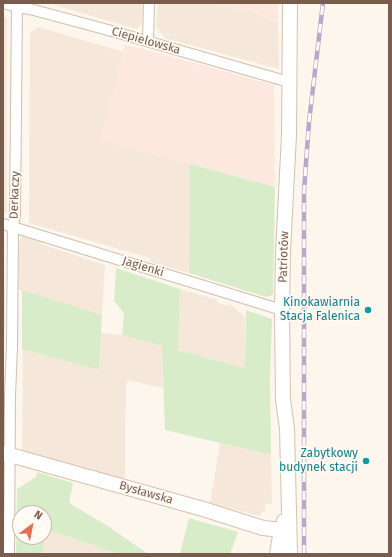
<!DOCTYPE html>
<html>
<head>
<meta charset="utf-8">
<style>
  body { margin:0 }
  #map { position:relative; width:392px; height:557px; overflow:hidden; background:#fdf6ec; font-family:"Fira Sans",sans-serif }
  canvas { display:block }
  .frame { position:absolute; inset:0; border:4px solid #7a5c4d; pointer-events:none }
  .north { position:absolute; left:12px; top:505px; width:40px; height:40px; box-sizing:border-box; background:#fffaf3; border:1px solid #cabbb1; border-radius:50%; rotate:32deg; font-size:11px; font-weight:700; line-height:16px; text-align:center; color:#7a5c4d }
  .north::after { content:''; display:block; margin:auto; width:14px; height:18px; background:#e76f51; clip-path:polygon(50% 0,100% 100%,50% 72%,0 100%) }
</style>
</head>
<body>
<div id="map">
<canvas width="392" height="557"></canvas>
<div class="frame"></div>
<div class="north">N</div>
</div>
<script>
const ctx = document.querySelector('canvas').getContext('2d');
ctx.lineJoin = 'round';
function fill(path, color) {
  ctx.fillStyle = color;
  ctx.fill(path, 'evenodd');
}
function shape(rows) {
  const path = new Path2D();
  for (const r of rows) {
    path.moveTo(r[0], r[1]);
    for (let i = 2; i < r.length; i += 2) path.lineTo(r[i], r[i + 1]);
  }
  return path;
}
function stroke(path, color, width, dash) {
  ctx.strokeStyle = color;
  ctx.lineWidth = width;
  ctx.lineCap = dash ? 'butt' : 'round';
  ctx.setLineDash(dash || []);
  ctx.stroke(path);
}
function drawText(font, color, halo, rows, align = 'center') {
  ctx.font = font + ' "Fira Sans",sans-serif';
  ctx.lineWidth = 3.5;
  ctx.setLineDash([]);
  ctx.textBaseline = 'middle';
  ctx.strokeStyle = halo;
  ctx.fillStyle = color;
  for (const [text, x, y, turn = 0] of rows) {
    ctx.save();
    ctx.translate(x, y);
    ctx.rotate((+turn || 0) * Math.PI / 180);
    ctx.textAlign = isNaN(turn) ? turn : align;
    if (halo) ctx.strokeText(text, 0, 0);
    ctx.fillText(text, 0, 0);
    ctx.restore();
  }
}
fill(shape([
  [47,3,142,3,142,23,137,29],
  [158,3,212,3,246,12,247,10,278,22,279,69,165,38,156,27],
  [3,17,7,18,7,212,3,216],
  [38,27,124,52,101,140,190,164,189,273,150,262,150,258,29,223,30,33],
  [26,236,41,241,41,244,105,265,102,315,18,289,19,241,22,237],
  [3,239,4,241,5,299,5,326,3,333],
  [180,289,218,300,217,302,228,306,229,303,245,317,245,368,178,350],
  [101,333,122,335,162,346,163,388,128,380,126,385,125,479,22,451,23,349,98,370],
  [220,443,271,455,272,504,265,504,265,510,259,516,210,503],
  [44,529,73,539,119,554,16,554,20,537,44,537]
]), '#f5e8da');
fill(shape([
  [213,3,278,3,278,22,247,10,246,12],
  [125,45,151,51,274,85,275,187,100,140]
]), '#fde8e0');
fill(shape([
  [190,164,275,187,273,294,270,296,266,297,189,273],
  [116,268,180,289,178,350,245,368,246,310,272,319,270,377,271,455,165,430,162,346,122,335,124,313,114,301],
  [22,290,102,315,99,370,22,349],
  [37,472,73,483,69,503,108,526,148,554,119,554,44,529,44,513,20,513,20,537,43,537,43,554,16,554,17,489,36,477],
  [189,518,238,532,230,554,180,554]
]), '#d8ecc9');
const street = shape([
  [3,3,17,7,30,9,108,30,289,82],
  [148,41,149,3],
  [3,224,282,310],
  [9,554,10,396,12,347,13,226,15,216,17,3]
]);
const secondary = shape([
  [290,3,289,135,283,252,282,310,283,400,287,428,290,554],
  [3,453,203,509,263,528,281,530,289,529],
  [277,554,281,530,284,521]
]);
stroke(street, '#d1beb0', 12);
stroke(secondary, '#d6c0b0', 16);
stroke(street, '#fff', 10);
stroke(secondary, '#fff', 14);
const rail = shape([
  [304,554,304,191,309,122,323,3]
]);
stroke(rail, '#b9a8c9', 4.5);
stroke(rail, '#fffaf3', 3, [9]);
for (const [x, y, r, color] of [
  [368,310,4,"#0f9aa8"],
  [366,461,4,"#0f9aa8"]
]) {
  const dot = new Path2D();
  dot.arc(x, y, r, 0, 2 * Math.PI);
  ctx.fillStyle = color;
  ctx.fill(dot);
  stroke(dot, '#fffaf3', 1.5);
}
drawText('12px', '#7a5c4d', '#fffaf3', [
  ["Ciepielowska",146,41,16],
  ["Derkaczy",15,195,-88],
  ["Patriotów",284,257,-88],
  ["Jagienki",143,267,17],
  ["Bysławska",146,493,16]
]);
drawText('12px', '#0d838f', '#fffaf3', [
  ["Kinokawiarnia",360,303],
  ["Stacja Falenica",360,317],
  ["Zabytkowy",358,454],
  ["budynek stacji",358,468]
], 'right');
</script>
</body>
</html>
